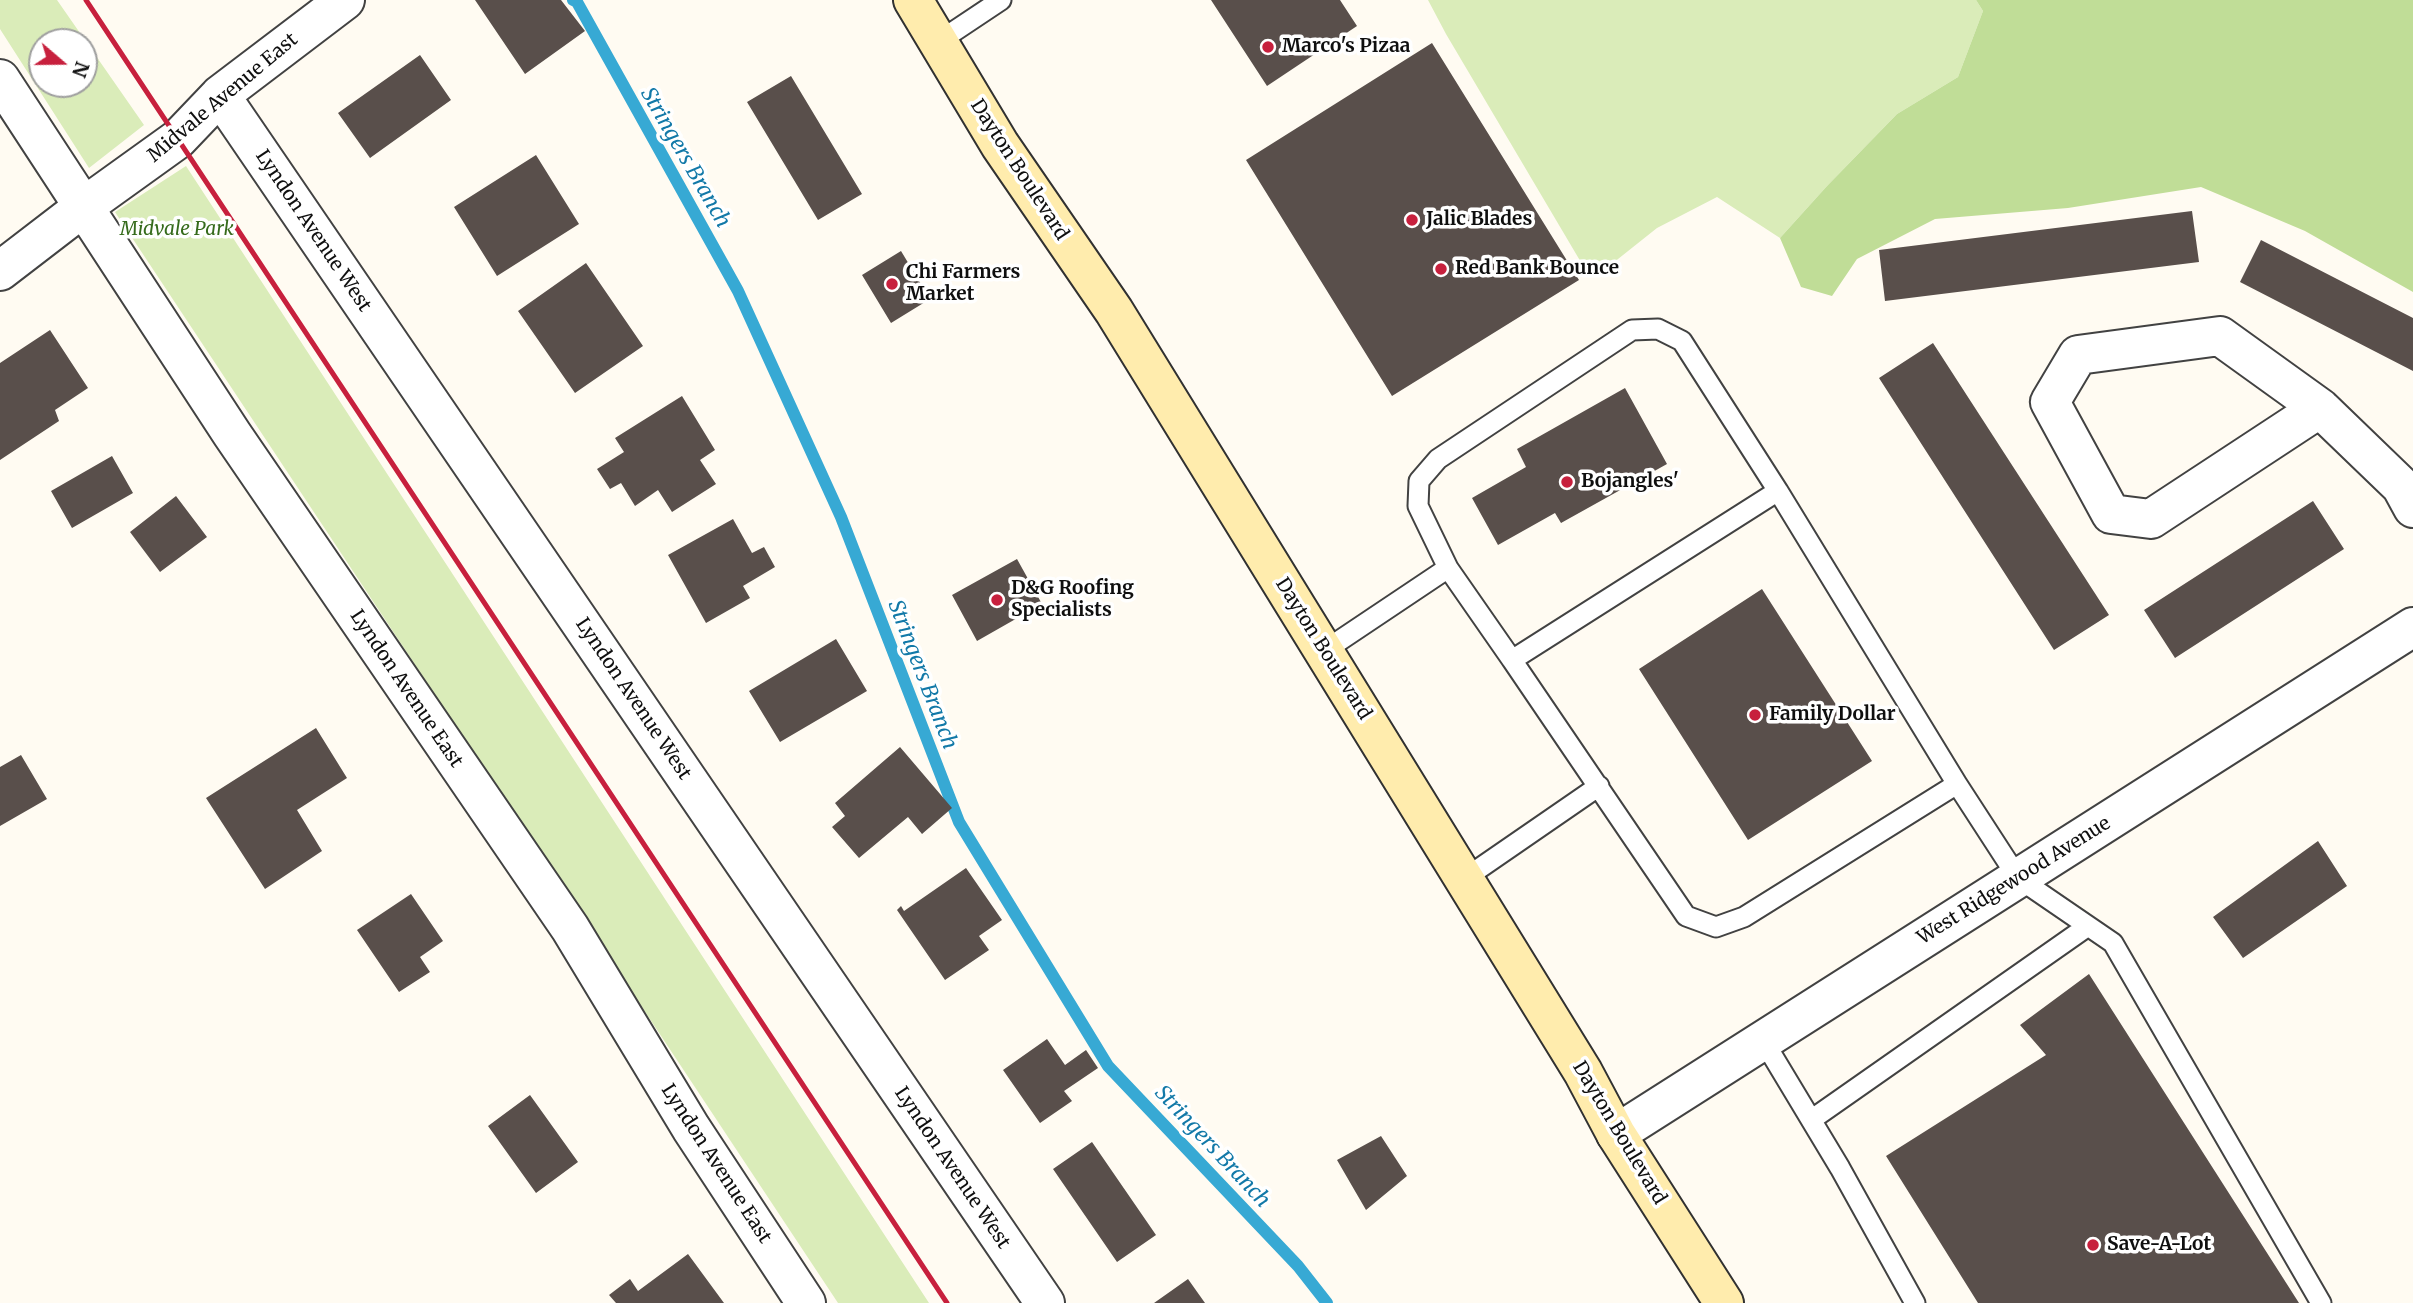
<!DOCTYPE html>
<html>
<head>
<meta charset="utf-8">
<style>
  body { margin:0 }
  #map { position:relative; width:2413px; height:1303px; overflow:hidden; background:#fffbf2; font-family:Merriweather,serif }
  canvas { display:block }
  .north { position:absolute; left:28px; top:28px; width:70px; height:70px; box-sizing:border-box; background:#fff; border:2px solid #9f9f9f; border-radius:50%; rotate:110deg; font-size:19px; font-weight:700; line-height:28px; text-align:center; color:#0f0f0f }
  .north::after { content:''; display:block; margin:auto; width:24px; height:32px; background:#c7203d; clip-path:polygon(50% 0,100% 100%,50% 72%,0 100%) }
</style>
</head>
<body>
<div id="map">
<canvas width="2413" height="1303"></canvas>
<div class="north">N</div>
</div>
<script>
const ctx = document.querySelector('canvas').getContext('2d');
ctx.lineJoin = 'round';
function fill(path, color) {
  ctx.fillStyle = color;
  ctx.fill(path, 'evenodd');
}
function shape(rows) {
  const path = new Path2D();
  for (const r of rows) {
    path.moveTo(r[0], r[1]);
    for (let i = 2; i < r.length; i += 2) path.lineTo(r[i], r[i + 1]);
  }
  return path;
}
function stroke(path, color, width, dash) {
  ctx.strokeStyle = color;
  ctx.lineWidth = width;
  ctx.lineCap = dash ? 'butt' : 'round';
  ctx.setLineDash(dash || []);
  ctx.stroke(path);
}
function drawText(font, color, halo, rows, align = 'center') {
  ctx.font = font + ' Merriweather,serif';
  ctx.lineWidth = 7;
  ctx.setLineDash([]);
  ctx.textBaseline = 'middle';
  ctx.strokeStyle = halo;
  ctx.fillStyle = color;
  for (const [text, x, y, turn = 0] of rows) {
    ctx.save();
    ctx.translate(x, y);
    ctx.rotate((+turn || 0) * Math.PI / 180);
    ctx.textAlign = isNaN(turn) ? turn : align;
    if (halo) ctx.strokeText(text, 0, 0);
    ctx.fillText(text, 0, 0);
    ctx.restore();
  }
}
fill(shape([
  [0,0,57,0,144,125,89,168,0,29],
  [84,42,84,84,42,84,42,42],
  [1428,0,1976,0,1983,11,1958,77,1897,114,1827,186,1780,238,1717,197,1657,228,1613,263,1582,264,1446,34],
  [186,166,929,1303,838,1303,115,212]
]), '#daecb9');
fill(shape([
  [1976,0,2413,0,2413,292,2305,231,2201,187,2068,208,1935,219,1857,259,1832,296,1801,287,1780,238,1827,186,1897,114,1958,77,1983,11]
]), '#c0dd97');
stroke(shape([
  [573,0,577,2,738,291,841,517,959,822,1108,1066,1298,1266,1327,1303]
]), '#37a9d4', 12);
fill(shape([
  [475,0,561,0,585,31,525,74],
  [1211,0,1340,0,1357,26,1267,86],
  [1432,43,1579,280,1392,396,1246,160],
  [420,55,451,100,370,158,338,113],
  [791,76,862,194,818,220,747,102],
  [536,155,579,224,497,276,454,207],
  [2192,211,2199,262,1885,301,1879,250],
  [2261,240,2413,318,2413,371,2240,282],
  [901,251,930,299,891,323,862,275],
  [586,263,643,346,575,393,518,311],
  [50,330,88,388,55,410,59,421,0,460,0,363],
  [1933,343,2109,615,2054,650,1879,378],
  [1625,388,1667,464,1561,523,1555,513,1498,545,1472,498,1526,467,1517,449],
  [682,396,715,450,700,460,716,484,672,512,658,490,635,506,621,483,610,489,597,469,624,452,615,438],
  [112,456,133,493,72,528,51,491],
  [176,496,207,537,160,572,130,532],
  [2313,501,2344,549,2175,658,2144,610],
  [733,519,752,553,764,547,775,567,743,586,750,598,706,623,668,555],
  [1017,559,1042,604,977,641,952,595],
  [1762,589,1872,761,1748,840,1639,669],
  [836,639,867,691,780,742,749,691],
  [316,728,347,778,297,810,322,851,265,889,206,798],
  [900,747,952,808,922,834,908,817,859,858,832,827,845,816,835,803],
  [21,755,47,799,0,826,0,767],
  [2318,841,2347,886,2243,958,2213,917],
  [966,868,1002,920,979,936,989,950,945,980,897,910,901,906,904,911],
  [411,894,443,941,420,957,430,972,399,992,357,930],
  [2089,974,2299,1303,1978,1303,1886,1156,2046,1055,2020,1025],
  [1047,1039,1065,1065,1086,1050,1098,1068,1064,1091,1072,1101,1040,1123,1003,1070],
  [530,1095,578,1162,536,1193,488,1126],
  [1381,1136,1407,1176,1366,1210,1337,1160],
  [1092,1142,1156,1235,1117,1262,1053,1169],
  [688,1254,724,1303,616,1303,609,1295,630,1279,638,1291],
  [1188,1279,1205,1303,1154,1303]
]), '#594f4b');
const service = shape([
  [938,42,1001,0],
  [1658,329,1682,341,1778,491,1512,660,1448,568,1418,506,1419,481,1438,459,1632,330,1658,329],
  [1324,651,1448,568],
  [1512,660,1686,916,1716,927,1744,917,1957,784,1778,491],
  [1957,784,2018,878,2113,943,2321,1303],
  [1464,879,1599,786],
  [1763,1040,1840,1168,1915,1303],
  [1811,1120,2088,926]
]);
const minor = shape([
  [0,79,232,434,570,928,691,1128,806,1303],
  [220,95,1045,1303],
  [0,271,82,208,178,139,220,95,345,0],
  [2320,408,2151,519,2111,514,2050,402,2078,355,2220,336,2320,408,2401,486,2413,508],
  [1616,1134,2413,627]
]);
const secondary = shape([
  [913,0,1000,145,1114,311,1583,1072,1616,1134,1724,1303]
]);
stroke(service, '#424242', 23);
stroke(minor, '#424242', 42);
stroke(secondary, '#313131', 42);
stroke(service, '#fff', 19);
stroke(minor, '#fff', 38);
stroke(secondary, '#ffecad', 38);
stroke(shape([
  [86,0,947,1303]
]), '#c7203d', 5);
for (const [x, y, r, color] of [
  [1268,47,7,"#c7203d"],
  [1412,220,7,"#c7203d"],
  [1441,269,7,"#c7203d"],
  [892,284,7,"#c7203d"],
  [1567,482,7,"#c7203d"],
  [997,600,7,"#c7203d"],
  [1755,715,7,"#c7203d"],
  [2093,1245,7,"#c7203d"]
]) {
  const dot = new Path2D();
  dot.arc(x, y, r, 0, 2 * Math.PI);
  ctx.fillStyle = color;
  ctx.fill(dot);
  stroke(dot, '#fff', 2.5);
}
drawText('bold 19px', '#0f0f0f', '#fff', [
  ["Marco's Pizaa",1282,47],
  ["Jalic Blades",1426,220],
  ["Red Bank Bounce",1455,269],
  ["Chi Farmers",906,273],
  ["Market",906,295],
  ["Bojangles'",1581,482],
  ["D&G Roofing",1011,589],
  ["Specialists",1011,611],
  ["Family Dollar",1769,715],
  ["Save-A-Lot",2107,1245]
], 'left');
drawText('19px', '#0f0f0f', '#fff', [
  ["Midvale Avenue East",223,98,-40],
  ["Dayton Boulevard",1019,170,57],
  ["Lyndon Avenue West",313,231,56],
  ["Dayton Boulevard",1323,649,58],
  ["Lyndon Avenue East",406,689,56],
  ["Lyndon Avenue West",633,699,56],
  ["West Ridgewood Avenue",2014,881,-32],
  ["Dayton Boulevard",1619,1133,59],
  ["Lyndon Avenue East",716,1164,57],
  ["Lyndon Avenue West",952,1168,56]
]);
drawText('italic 19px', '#366b1c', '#fff', [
  ["Midvale Park",177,230]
]);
drawText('italic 21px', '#1279a8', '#fff', [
  ["Stringers Branch",685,158,60],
  ["Stringers Branch",922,675,69],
  ["Stringers Branch",1212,1147,47]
]);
</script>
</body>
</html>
